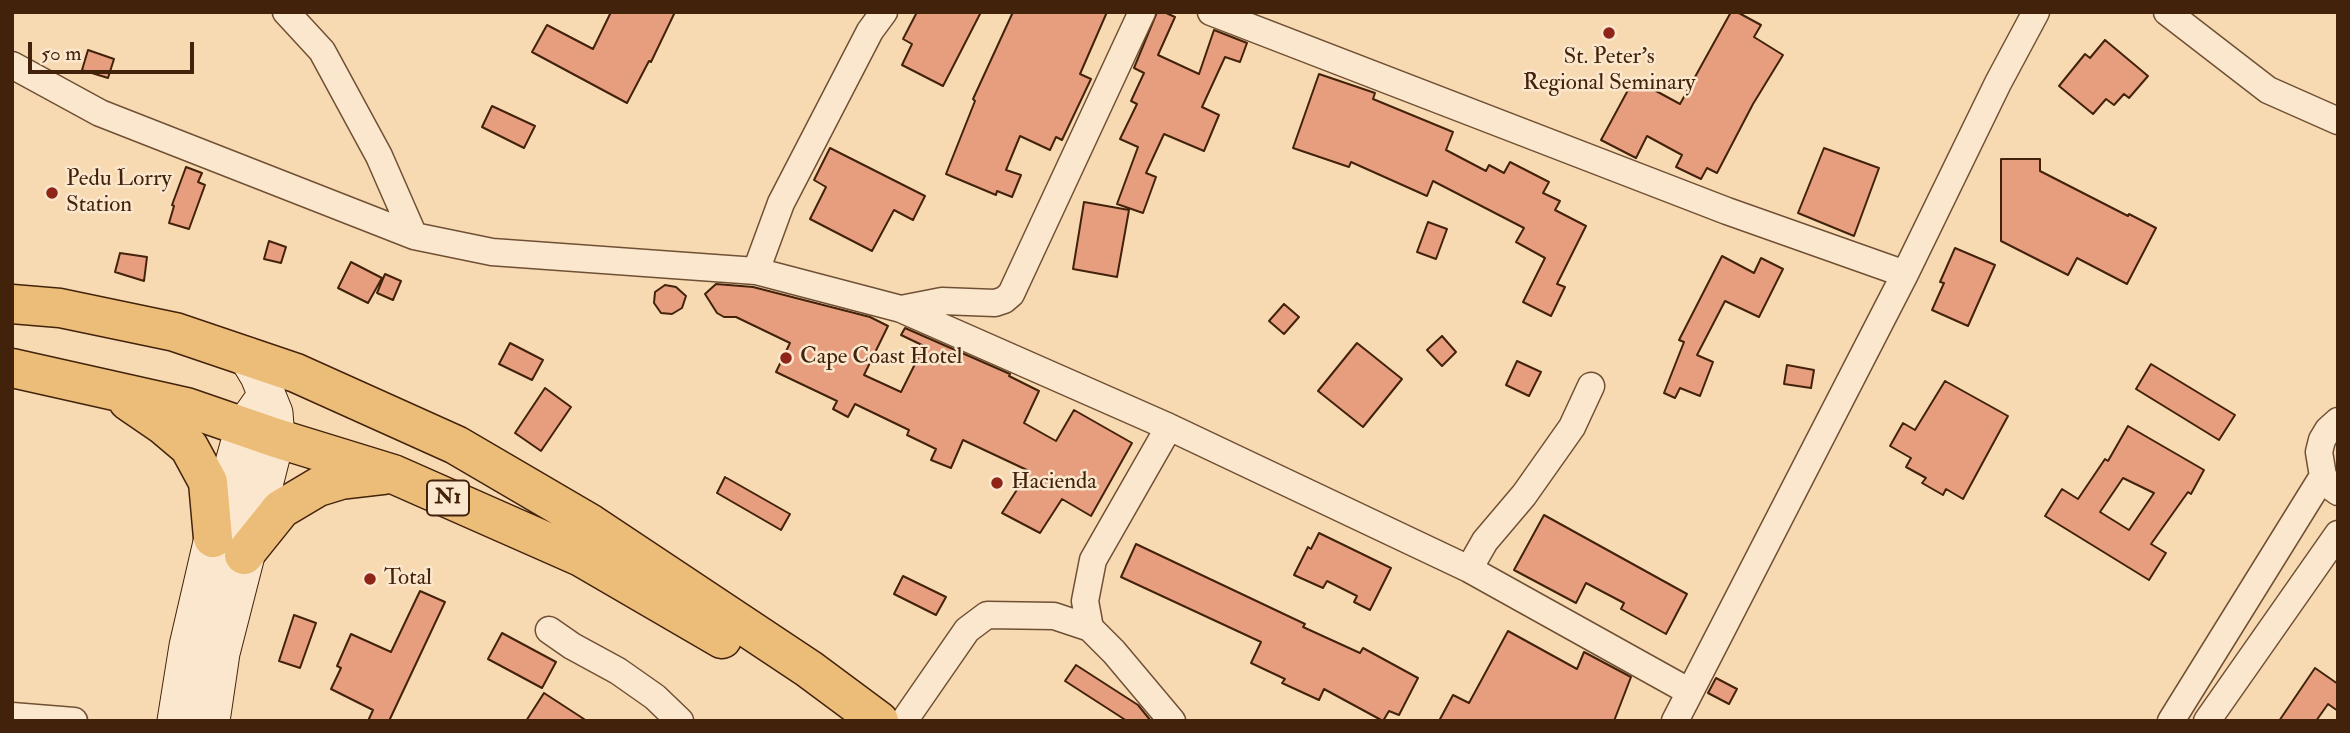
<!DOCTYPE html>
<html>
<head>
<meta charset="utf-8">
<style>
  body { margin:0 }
  #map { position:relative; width:2350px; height:733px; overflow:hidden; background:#f8dab2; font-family:"IM FELL Double Pica",serif }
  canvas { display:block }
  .frame { position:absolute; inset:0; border:14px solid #42220a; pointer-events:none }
  .scale { position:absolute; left:28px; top:42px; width:166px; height:32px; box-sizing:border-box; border:4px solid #42220a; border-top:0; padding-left:9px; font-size:21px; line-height:24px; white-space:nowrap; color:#42220a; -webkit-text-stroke:5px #fae7cd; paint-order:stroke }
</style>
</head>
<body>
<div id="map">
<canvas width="2350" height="733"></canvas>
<div class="frame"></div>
<div class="scale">50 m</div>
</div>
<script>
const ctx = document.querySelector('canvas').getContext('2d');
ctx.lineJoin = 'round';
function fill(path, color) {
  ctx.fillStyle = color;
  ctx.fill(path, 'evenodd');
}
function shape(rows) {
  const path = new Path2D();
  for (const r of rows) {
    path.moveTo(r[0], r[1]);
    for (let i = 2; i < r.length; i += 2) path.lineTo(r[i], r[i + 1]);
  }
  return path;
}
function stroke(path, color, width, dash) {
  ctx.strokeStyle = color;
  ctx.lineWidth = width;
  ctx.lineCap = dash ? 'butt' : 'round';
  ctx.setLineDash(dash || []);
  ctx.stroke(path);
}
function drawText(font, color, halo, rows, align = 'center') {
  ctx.font = font + ' "IM FELL Double Pica",serif';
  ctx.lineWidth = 5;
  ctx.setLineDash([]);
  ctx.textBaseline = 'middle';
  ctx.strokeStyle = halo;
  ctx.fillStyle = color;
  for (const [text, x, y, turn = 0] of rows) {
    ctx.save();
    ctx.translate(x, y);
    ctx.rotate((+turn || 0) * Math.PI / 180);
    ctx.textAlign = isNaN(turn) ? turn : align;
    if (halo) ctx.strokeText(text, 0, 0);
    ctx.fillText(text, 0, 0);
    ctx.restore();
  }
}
const building = shape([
  [611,12,675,12,651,62,649,61,627,103,532,52,547,25,593,49,611,12],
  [917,12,981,12,943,86,902,65,912,44,903,39,917,12],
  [1013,12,1107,12,1080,74,1091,79,1062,140,1056,137,1050,150,1020,136,1006,170,1021,175,1012,197,997,191,996,195,946,174,975,101,973,99,1013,12],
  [1157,12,1164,12,1175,17,1158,55,1199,74,1214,30,1247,43,1240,62,1225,57,1202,107,1219,115,1204,151,1164,134,1146,173,1156,177,1143,213,1117,204,1138,147,1120,139,1137,104,1131,101,1144,73,1134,68,1157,12],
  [1731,12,1737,12,1761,25,1754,37,1783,55,1753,104,1717,173,1707,168,1701,179,1676,167,1682,155,1647,136,1636,158,1601,140,1634,79,1680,104,1731,12],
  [2105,40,2148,76,2129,98,2124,94,2114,105,2106,99,2093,114,2059,86,2085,54,2090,58,2105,40],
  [88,50,114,59,108,78,82,70,88,50],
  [1319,74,1375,93,1373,99,1453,132,1446,150,1486,171,1489,165,1504,173,1510,162,1549,182,1543,193,1560,201,1555,210,1586,226,1557,284,1565,287,1551,316,1523,302,1545,258,1516,242,1524,228,1433,181,1427,196,1351,162,1349,167,1293,148,1319,74],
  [492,106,535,126,524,148,482,127,492,106],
  [830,148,925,196,913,220,894,210,872,251,810,219,826,187,814,180,830,148],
  [1824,148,1879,168,1854,236,1798,213,1824,148],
  [2001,159,2040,159,2040,171,2128,216,2129,214,2156,228,2127,284,2077,258,2068,275,2001,241,2001,159],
  [186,167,202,173,198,182,205,185,189,229,169,223,174,206,172,205,186,167],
  [1084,202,1129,210,1117,277,1073,269,1084,202],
  [1428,222,1447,229,1436,259,1417,252,1428,222],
  [269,241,286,247,281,263,264,259,269,241],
  [1955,248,1995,265,1968,326,1932,310,1944,283,1940,282,1955,248],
  [120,253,147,257,144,281,115,272,120,253],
  [1722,256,1754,273,1761,258,1783,269,1759,317,1725,301,1697,355,1713,362,1700,396,1680,388,1675,398,1664,393,1684,342,1679,340,1722,256],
  [351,262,382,278,368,303,338,288,351,262],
  [385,274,401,281,393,300,377,293,385,274],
  [716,284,753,287,870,317,888,326,864,375,901,392,924,346,901,335,905,328,1010,374,1009,376,1039,391,1024,423,1056,441,1074,410,1132,443,1091,516,1062,499,1040,533,1002,513,1029,471,963,440,951,468,931,460,936,449,907,435,909,430,855,404,848,417,833,409,837,401,776,372,790,343,736,317,724,317,717,313,705,294,716,284],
  [665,285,676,287,686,296,682,308,672,314,661,313,654,303,655,292,665,285],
  [1284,304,1299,317,1284,334,1269,321,1284,304],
  [1442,336,1456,352,1442,366,1427,350,1442,336],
  [510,343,543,360,532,380,499,364,510,343],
  [1357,343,1402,379,1363,427,1318,391,1357,343],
  [1517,361,1541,372,1529,396,1506,385,1517,361],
  [2151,364,2235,415,2219,440,2136,389,2151,364],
  [1787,365,1814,370,1811,388,1784,384,1787,365],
  [1945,381,2008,416,1963,499,1946,489,1943,495,1922,483,1926,478,1906,467,1911,458,1890,446,1903,423,1915,430,1945,381],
  [545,388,571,407,541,451,515,433,545,388],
  [2128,426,2204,470,2191,494,2188,492,2151,544,2166,553,2149,580,2045,516,2062,489,2078,499,2105,459,2108,461,2128,426],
  [2123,478,2154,493,2129,530,2100,512,2123,478],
  [725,477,790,514,781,530,717,493,725,477],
  [1544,515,1687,594,1666,634,1621,609,1624,603,1586,583,1576,603,1514,570,1544,515],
  [1319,533,1391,568,1370,610,1354,602,1357,596,1327,581,1323,588,1294,575,1308,547,1311,549,1319,533],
  [1136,544,1305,624,1303,627,1360,653,1363,648,1418,678,1399,715,1389,711,1383,721,1324,689,1319,700,1282,683,1285,679,1251,663,1261,642,1121,577,1136,544],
  [903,576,946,597,936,615,894,594,903,576],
  [420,591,445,602,389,721,368,721,373,710,331,689,341,668,337,666,351,634,391,652,420,591],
  [294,615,316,623,300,668,279,661,294,615],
  [1508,631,1577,669,1584,652,1631,677,1614,721,1439,721,1453,695,1469,703,1508,631],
  [502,633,556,662,542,688,488,659,502,633],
  [1076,665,1138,705,1151,721,1127,721,1065,681,1076,665],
  [2315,668,2338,684,2338,711,2328,704,2316,721,2279,721,2315,668],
  [1716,678,1737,689,1729,704,1708,693,1716,678],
  [544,693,587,721,526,721,544,693]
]);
fill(building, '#e79e7f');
stroke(building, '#42220a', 2);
const street = shape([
  [286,12,322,51,379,156,414,236],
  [1211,12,1727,211,1905,274],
  [2167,12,2268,90,2338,121],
  [12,65,100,113,414,236,492,252,756,271,901,309,1169,427,1469,569,1690,692],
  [756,271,781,203,870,31,884,12],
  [901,309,942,301,995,303,1004,300,1011,294,1142,12],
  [2338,421,2328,430,2322,440,2319,452,2323,476,2330,486,2338,492],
  [1169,427,1093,560,1085,601,1090,628,1114,652,1172,721],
  [1469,569,1485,541,1524,495,1572,427,1591,386],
  [549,630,572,646,618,671,655,697,680,721],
  [12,716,74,721],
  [904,721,967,630,987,615,1054,616,1090,628],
  [1675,721,1905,274,1998,83,2036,12],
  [2171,721,2323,476],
  [2207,721,2338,534]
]);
const secondary = shape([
  [176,721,188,646,213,538,244,427,261,403],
  [211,721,221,653,276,438,274,413,259,376,247,356]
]);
const highway = shape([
  [12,304,60,308,175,332,296,373,456,445,591,524,809,669,879,721],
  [12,368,186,407,276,438,393,474,581,557,722,639],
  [128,401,163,425,189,447,208,482,213,538],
  [244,555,281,509,318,487,341,480,384,475]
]);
stroke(street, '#705034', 29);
stroke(secondary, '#42220a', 39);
stroke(highway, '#42220a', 41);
stroke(street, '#fae7cd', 26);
stroke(secondary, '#fae7cd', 37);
stroke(highway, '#ecbd79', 38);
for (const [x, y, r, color] of [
  [1609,33,7,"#8f2418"],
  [52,193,7,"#8f2418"],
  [786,358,7,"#8f2418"],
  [997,483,7,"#8f2418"],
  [370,579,7,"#8f2418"]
]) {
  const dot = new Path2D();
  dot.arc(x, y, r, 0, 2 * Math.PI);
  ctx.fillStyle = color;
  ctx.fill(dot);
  stroke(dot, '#fae7cd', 2.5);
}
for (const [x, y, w] of [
  [448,498,42]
]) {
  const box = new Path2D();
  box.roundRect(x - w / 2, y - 17.5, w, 35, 5);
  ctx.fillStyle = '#fae7cd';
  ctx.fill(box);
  stroke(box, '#42220a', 2);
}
drawText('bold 21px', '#42220a', null, [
  ["N1",448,498]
]);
drawText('23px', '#42220a', '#fae7cd', [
  ["St. Peter’s",1609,58,"center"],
  ["Regional Seminary",1609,84,"center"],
  ["Pedu Lorry",66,180],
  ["Station",66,206],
  ["Cape Coast Hotel",800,358],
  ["Hacienda",1011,483],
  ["Total",384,579]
], 'left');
</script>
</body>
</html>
